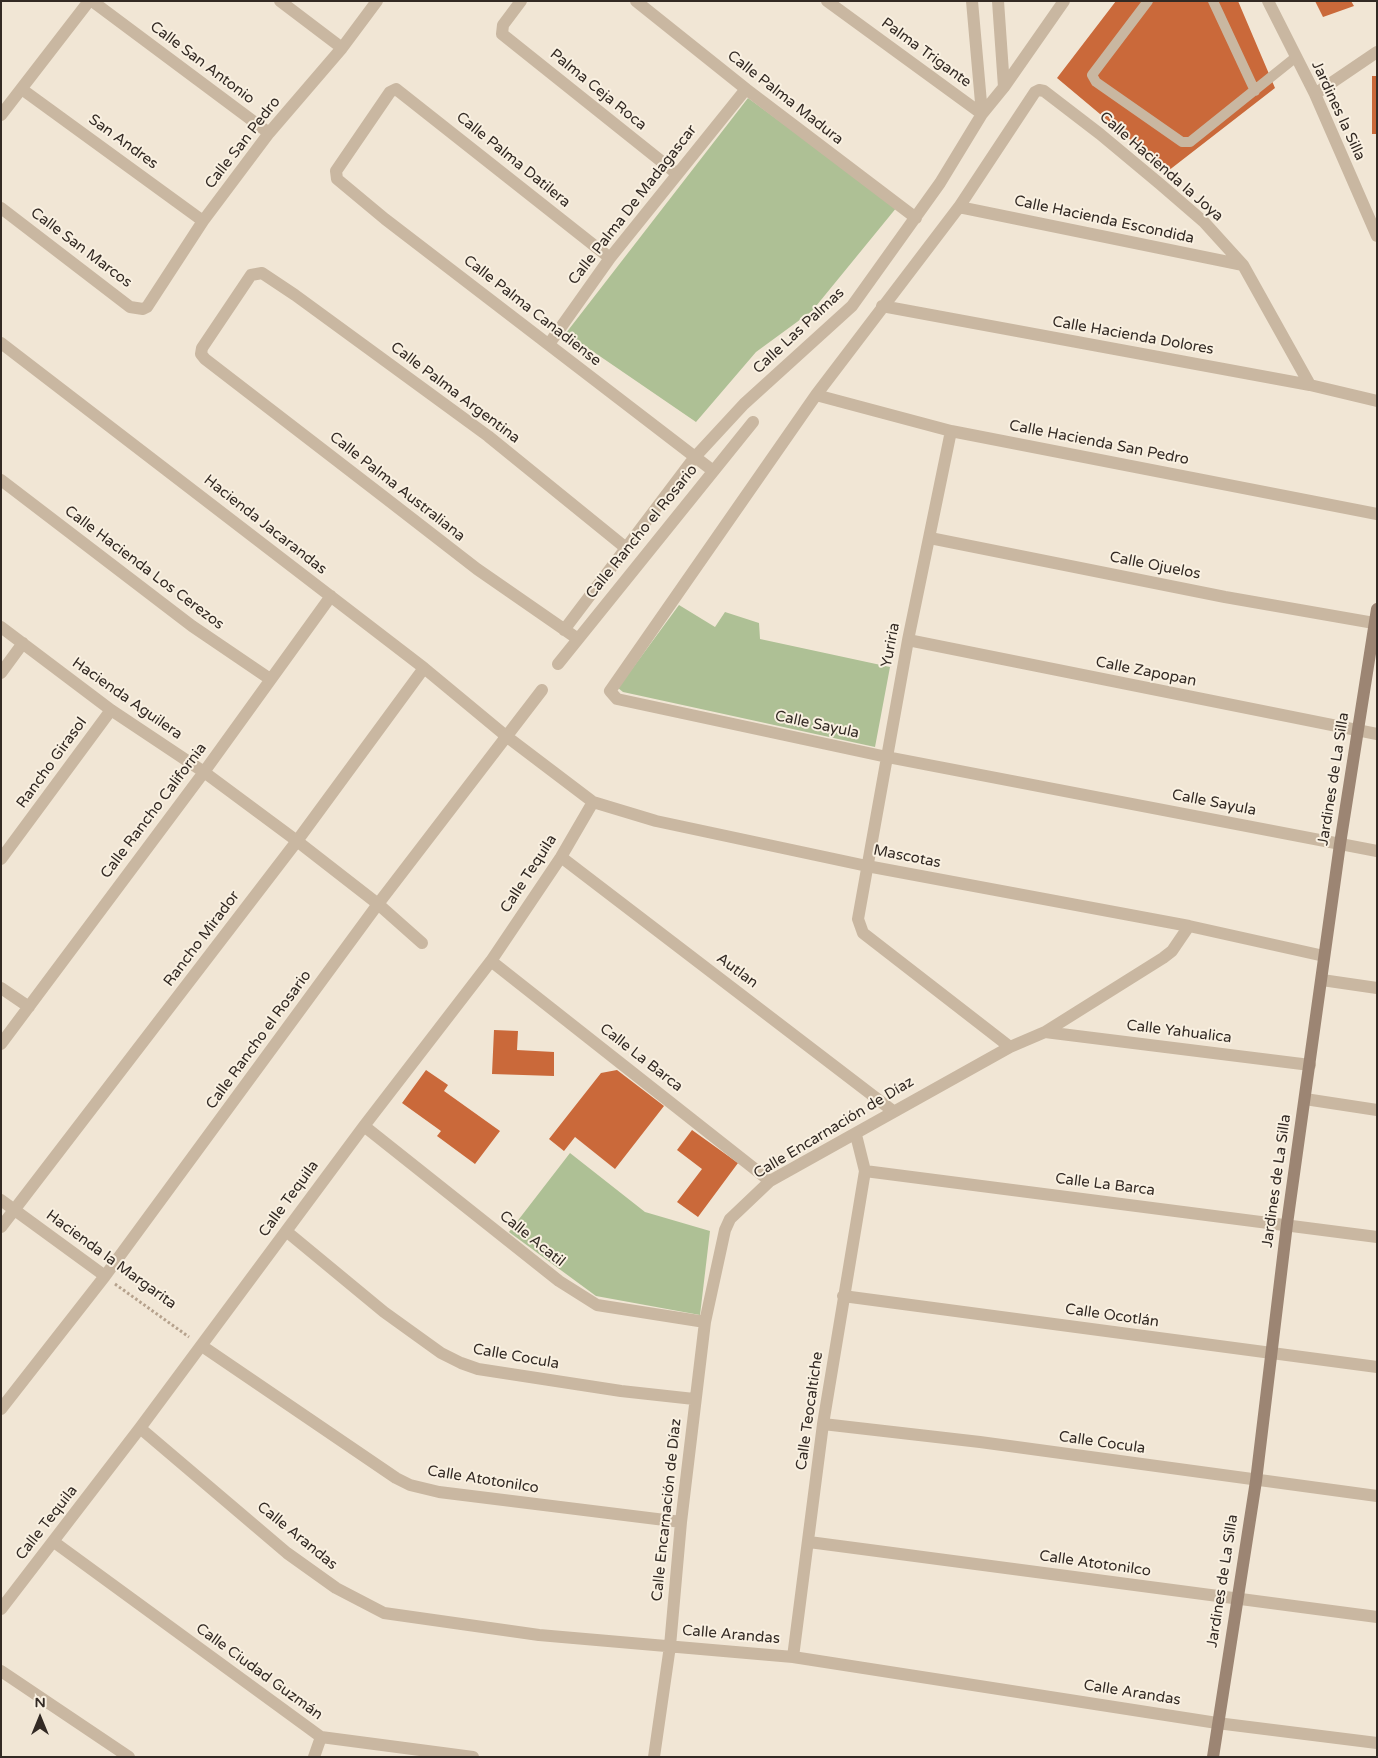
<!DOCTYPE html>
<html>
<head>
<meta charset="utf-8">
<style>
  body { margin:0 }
  #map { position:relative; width:1378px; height:1758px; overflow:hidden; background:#f1e6d5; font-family:"Varela Round",sans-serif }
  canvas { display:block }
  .frame { position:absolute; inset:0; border:2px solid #332a24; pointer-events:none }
  .north { position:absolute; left:15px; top:1693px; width:50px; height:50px; -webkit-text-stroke:4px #f9f0e1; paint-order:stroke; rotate:0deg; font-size:14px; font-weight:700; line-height:20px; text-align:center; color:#332a24 }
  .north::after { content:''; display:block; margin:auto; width:18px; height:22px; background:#332a24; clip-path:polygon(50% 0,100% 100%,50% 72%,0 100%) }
</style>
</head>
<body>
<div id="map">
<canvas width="1378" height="1758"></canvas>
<div class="frame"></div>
<div class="north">N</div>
</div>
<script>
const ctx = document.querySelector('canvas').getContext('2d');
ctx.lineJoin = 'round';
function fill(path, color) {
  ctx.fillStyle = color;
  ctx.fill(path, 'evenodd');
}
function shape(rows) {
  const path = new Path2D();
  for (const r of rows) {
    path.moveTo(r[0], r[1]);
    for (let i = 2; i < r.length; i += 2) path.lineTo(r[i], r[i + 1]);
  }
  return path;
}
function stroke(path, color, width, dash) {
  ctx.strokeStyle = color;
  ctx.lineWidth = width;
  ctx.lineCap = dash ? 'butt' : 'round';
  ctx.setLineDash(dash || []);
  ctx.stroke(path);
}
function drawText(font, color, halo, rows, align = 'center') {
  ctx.font = font + ' "Varela Round",sans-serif';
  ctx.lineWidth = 4;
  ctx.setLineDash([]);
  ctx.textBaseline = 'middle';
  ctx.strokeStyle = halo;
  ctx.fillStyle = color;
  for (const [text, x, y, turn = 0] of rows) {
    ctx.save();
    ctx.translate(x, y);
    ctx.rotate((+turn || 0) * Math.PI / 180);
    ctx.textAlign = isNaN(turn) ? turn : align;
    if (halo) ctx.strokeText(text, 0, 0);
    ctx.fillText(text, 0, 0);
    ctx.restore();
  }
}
fill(shape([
  [748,98,897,207,812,311,756,352,696,422,566,333],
  [679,605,715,627,725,612,759,623,760,639,890,667,875,747,623,692,618,688],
  [570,1153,645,1212,710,1231,700,1315,596,1296,509,1232]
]), '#aec095');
fill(shape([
  [1116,1,1238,1,1275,88,1168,171,1057,78],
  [1315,1,1351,1,1354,6,1323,17],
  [1372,76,1377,76,1377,134,1372,134],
  [494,1030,518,1031,517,1050,554,1052,554,1076,492,1074],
  [426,1070,448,1085,444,1091,500,1131,475,1164,437,1136,441,1131,402,1103],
  [617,1070,664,1106,615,1169,575,1137,564,1151,549,1139,601,1073],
  [692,1130,738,1163,698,1217,677,1202,702,1169,677,1150]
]), '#ca693a');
stroke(shape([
  [115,1284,189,1337]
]), '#b5a18c', 3, [2.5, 2.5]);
stroke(shape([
  [1148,1,1092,75,1096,82,1182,142,1190,142,1296,57],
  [1213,1,1255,91]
]), '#c9b7a1', 10);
stroke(shape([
  [92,1,269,133],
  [280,1,342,48],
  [521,1,503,25,502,34,676,173],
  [636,1,746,89,916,218],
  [827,1,982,114],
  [972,1,982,114],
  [998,1,1004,87],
  [1268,1,1315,94,1377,236],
  [23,90,203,221],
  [1315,94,1377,52],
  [1,115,89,1],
  [959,207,1243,265],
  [1,208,130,307,143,309,147,307,203,221,269,133,342,48,377,1],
  [610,258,396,89,390,92,336,171,337,179,385,219,712,470],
  [882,306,1310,385,1377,401],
  [1,343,424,668,506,736,593,802,656,821,867,866,1189,926,1324,956],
  [549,344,610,258,746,89],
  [1310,385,1243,265,1204,222,1160,184,1100,134,1044,91,1039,90,1035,92,959,207,816,395,610,691,617,699,887,757,1377,851],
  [816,395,951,431,1377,514],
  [951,431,908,640,858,919,863,933,1010,1047],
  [1,480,192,626,270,679],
  [930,538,1225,597,1374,623],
  [1,627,111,710,204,772,297,841,378,904,422,943],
  [564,630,694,458,744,404,852,306,940,183,982,114,1004,87,1064,1],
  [578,639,477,569,388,500,205,359,201,354,202,348,251,275,262,273,295,295,488,436,626,548],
  [908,640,1377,734],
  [558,664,753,422],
  [1,673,23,643],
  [561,857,893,1111],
  [1,859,111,710],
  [491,961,770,1181],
  [1322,980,1377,988],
  [1,988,29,1007],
  [1045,1032,1310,1065],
  [1,1044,204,772,331,596],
  [1305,1099,1377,1110],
  [364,1126,559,1281,597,1305,705,1322],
  [856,1135,865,1171,1377,1237],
  [1,1200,105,1276],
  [1,1227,297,841,424,668],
  [286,1231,384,1312,441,1353,461,1363,478,1369,621,1391,694,1399],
  [843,1296,1377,1367],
  [202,1346,396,1478,410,1485,439,1492,681,1522],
  [1,1409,105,1276,378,904,542,690],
  [823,1424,980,1442,1377,1496],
  [140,1428,287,1553,336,1588,384,1613,539,1635,793,1657,1217,1723,1377,1743],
  [54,1542,321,1737,473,1757],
  [809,1542,1377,1617],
  [1,1609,140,1428,364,1126,491,961,561,857,593,802],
  [793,1657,823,1424,865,1171],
  [1,1671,129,1757],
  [314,1757,321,1737],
  [654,1757,670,1646,681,1522,705,1322,725,1230,730,1219,770,1181,1010,1047,1045,1032,1163,958,1172,951,1189,926]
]), '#c9b7a1', 12);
stroke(shape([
  [1213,1757,1256,1481,1287,1224,1340,844,1377,609]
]), '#9c8573', 12);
drawText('15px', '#332a24', '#f9f0e1', [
  ["Palma Trigante",926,53,36],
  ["Calle San Antonio",202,63,37],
  ["Palma Ceja Roca",598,90,39],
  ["Calle Palma Madura",785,98,38],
  ["Jardines la Silla",1338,111,65],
  ["San Andres",123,142,36],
  ["Calle San Pedro",243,143,-52],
  ["Calle Palma Datilera",513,160,39],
  ["Calle Hacienda la Joya",1161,167,41],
  ["Calle Palma De Madagascar",633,205,-52],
  ["Calle Hacienda Escondida",1104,220,12],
  ["Calle San Marcos",81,248,37],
  ["Calle Palma Canadiense",532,311,38],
  ["Calle Las Palmas",799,331,-43],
  ["Calle Hacienda Dolores",1133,336,10],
  ["Calle Palma Argentina",455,393,37],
  ["Calle Hacienda San Pedro",1099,443,11],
  ["Calle Palma Australiana",397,487,38],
  ["Hacienda Jacarandas",265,525,38],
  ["Calle Rancho el Rosario",642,532,-51],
  ["Calle Ojuelos",1155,566,11],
  ["Calle Hacienda Los Cerezos",144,568,37],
  ["Yuriria",891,645,-79],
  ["Calle Zapopan",1146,672,11],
  ["Hacienda Aguilera",127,699,35],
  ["Calle Sayula",817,725,12],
  ["Rancho Girasol",52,763,-54],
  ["Jardines de La Silla",1334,779,-81],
  ["Calle Sayula",1214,803,11],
  ["Calle Rancho California",154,811,-53],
  ["Mascotas",907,857,11],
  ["Calle Tequila",529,874,-57],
  ["Rancho Mirador",202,939,-53],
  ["Autlan",737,971,37],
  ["Calle Yahualica",1179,1032,7],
  ["Calle Rancho el Rosario",259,1040,-54],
  ["Calle La Barca",641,1058,38],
  ["Calle Encarnación de Díaz",834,1128,-31],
  ["Jardines de La Silla",1277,1181,-82],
  ["Calle La Barca",1105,1185,7],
  ["Calle Tequila",289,1199,-54],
  ["Calle Acatil",532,1239,39],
  ["Hacienda la Margarita",111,1260,36],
  ["Calle Ocotlán",1112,1316,8],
  ["Calle Cocula",516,1357,10],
  ["Calle Teocaltiche",810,1411,-82],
  ["Calle Cocula",1102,1443,8],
  ["Calle Atotonilco",483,1480,9],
  ["Calle Encarnación de Díaz",667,1510,-84],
  ["Calle Tequila",47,1523,-52],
  ["Calle Arandas",297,1536,39],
  ["Calle Atotonilco",1095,1564,8],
  ["Jardines de La Silla",1223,1581,-81],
  ["Calle Arandas",731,1635,5],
  ["Calle Ciudad Guzmán",259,1672,36],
  ["Calle Arandas",1132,1693,9]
]);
</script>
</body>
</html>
